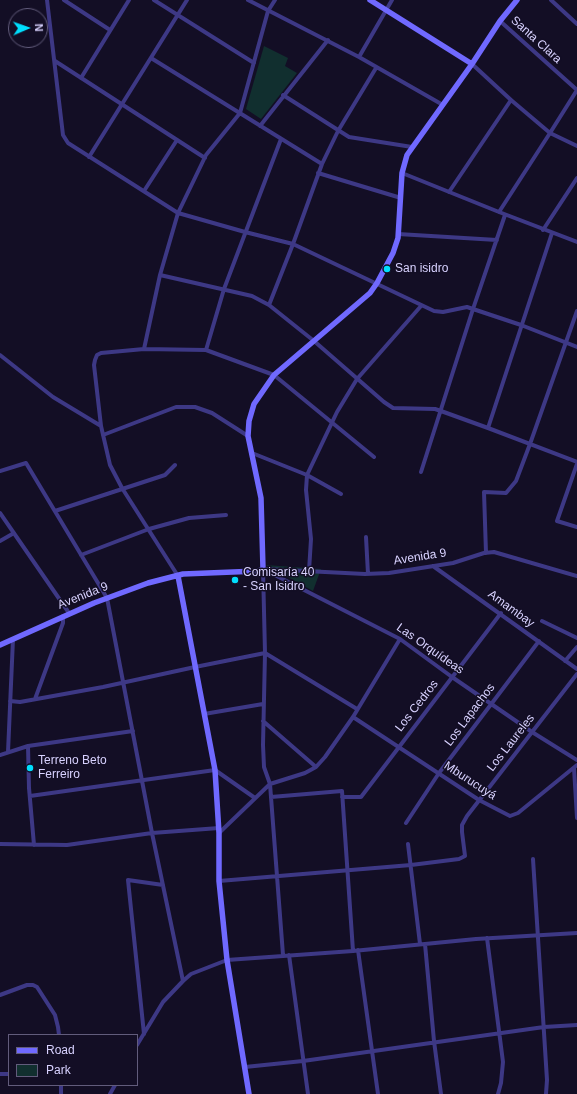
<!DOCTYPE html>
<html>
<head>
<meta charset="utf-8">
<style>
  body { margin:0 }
  #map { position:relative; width:577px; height:1094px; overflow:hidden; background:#130e25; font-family:Helvetica,sans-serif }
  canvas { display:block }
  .legend { position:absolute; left:8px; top:1034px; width:130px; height:52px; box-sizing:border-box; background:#130e25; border:1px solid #625c7c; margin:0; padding:5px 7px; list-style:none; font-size:12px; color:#d8d2ff }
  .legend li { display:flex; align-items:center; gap:8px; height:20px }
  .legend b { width:20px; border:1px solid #625c7c }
  .north { position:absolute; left:8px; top:8px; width:40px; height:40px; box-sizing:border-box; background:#130e25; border:1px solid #625c7c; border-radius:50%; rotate:88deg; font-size:11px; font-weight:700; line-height:16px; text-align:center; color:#d8d2ff }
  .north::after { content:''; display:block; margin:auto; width:14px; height:18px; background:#00defd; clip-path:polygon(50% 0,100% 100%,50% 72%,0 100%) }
</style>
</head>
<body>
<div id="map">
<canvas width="577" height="1094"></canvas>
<ul class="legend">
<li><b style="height:5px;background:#7069ff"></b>Road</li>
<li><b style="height:11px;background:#112f2f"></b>Park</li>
</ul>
<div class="north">N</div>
</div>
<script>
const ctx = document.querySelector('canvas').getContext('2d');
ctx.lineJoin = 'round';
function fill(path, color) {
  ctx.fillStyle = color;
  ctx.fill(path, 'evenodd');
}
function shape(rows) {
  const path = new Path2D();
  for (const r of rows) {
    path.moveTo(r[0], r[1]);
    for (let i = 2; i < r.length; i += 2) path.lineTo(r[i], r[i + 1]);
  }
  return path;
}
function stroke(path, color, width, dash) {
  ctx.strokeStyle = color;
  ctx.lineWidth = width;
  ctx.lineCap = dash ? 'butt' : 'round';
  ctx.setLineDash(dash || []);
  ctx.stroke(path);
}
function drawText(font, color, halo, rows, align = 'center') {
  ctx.font = font + ' Helvetica,sans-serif';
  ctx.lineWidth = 3;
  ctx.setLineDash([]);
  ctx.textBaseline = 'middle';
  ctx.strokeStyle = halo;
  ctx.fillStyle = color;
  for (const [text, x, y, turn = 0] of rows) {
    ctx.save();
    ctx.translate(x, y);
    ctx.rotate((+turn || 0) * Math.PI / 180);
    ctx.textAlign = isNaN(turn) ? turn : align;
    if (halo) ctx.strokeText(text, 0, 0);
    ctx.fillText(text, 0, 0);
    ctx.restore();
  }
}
fill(shape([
  [264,46,288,58,285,66,297,73,261,119,246,109],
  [266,565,321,569,313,591]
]), '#112f2f');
stroke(shape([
  [47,0,63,135,68,143,178,213,245,232,293,244,434,311,443,312,467,307,521,325,577,347],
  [64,0,110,30],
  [154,0,254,63],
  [248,0,359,57,443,105],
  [551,0,577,24],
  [500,21,577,90],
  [359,57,392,0],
  [151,58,322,164],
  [55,61,205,158],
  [472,64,511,100,550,133,577,146],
  [81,78,129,0],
  [283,95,349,137,412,147],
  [260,126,328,40],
  [89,157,187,0],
  [318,173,401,198],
  [402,173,499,212,577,242],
  [144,191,177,140],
  [449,192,511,100],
  [499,212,550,133,577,90],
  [543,230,577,178],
  [398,234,497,240],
  [160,275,252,296,269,305,314,341,384,402,393,408,435,409,441,411,488,428,577,462],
  [269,305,293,244,322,164,338,131,376,68],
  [144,349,160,275,178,213,206,155,240,113,268,11,275,0],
  [206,350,224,289,281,139],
  [0,355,53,397,101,426],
  [488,428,552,233],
  [103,435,176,407,195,407,212,413,248,436],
  [252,453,307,475,341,494],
  [577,464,557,521,577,527],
  [0,471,26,463,107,598,152,833,183,981],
  [421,472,473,309,505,215],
  [55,511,165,475,175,465],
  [0,513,69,613],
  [366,537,368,574],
  [0,541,14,533],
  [486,553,484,492,506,493,516,481,530,444,577,311],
  [81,555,149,529,189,518,226,515],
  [433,566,577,669],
  [263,569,265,653,263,745,264,767,270,784,283,955],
  [263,569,400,639,452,677,532,732,577,760],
  [265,569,365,574,389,573,453,563,484,553,494,552,577,576],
  [309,571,311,539,306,490,307,475,337,412,357,379,421,306],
  [178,576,122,488,110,465,101,426,94,365,95,360,97,355,101,353,144,349,206,350,274,375,374,457],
  [542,621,577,638],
  [565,661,577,647],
  [35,699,63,623,63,616],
  [10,701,20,702,103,687,195,667,265,653,357,709],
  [204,714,263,704],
  [353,717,479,800,510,816,518,813,577,765],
  [263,721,316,767],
  [28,746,29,788,34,845],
  [8,752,13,639],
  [0,755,28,746,133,731],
  [574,768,577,818],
  [30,796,215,770,255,798],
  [271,797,342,791,353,951],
  [342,797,361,797,501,613],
  [406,823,439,773,539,641],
  [219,833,270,784,305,773,316,767,325,757,353,717,400,639],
  [0,844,67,845,152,833,219,828],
  [408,844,420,944],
  [533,859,547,1080,546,1094],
  [219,881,411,865,459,859,465,856,462,832,462,825,467,816,577,674],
  [487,938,503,1062,501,1083,498,1094],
  [425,944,434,1041,441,1094],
  [358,950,378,1094],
  [289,955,308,1094],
  [0,995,27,985,33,985,37,987,55,1015,58,1027,59,1035],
  [144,1034,128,880,163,885],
  [137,1045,163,1002,183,981,191,974,227,960,353,951,476,939,577,933],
  [245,1067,303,1061,544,1027,577,1025],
  [0,1074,9,1074],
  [61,1085,61,1094],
  [110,1094,115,1085]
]), '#3d3885', 4);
stroke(shape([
  [370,0,472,64],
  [178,576,215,770,219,833,219,881,227,960,249,1094],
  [0,645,94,603,148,583,183,574,258,571,263,569,261,498,248,436,249,421,254,404,274,375,370,293,377,283,393,253,398,238,402,173,407,155,472,64,500,21,517,0]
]), '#7069ff', 5.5);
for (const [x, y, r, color] of [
  [387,269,4,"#00defd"],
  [235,580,4,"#00defd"],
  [30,768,4,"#00defd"]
]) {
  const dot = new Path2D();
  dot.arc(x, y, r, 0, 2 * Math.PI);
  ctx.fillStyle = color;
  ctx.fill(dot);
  stroke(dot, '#130e25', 1.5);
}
drawText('12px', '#d8d2ff', '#130e25', [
  ["Santa Clara",536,40,42],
  ["Avenida 9",420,557,-9],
  ["Avenida 9",83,596,-22],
  ["Amambay",511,609,36],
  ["Las Orquídeas",430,649,35],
  ["Los Cedros",417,706,-52],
  ["Los Lapachos",470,715,-53],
  ["Los Laureles",511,743,-52],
  ["Mburucuyá",470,781,33]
]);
drawText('12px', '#d8d2ff', '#130e25', [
  ["San isidro",395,269],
  ["Comisaría 40",243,573],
  ["- San Isidro",243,587],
  ["Terreno Beto",38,761],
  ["Ferreiro",38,775]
], 'left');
</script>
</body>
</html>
